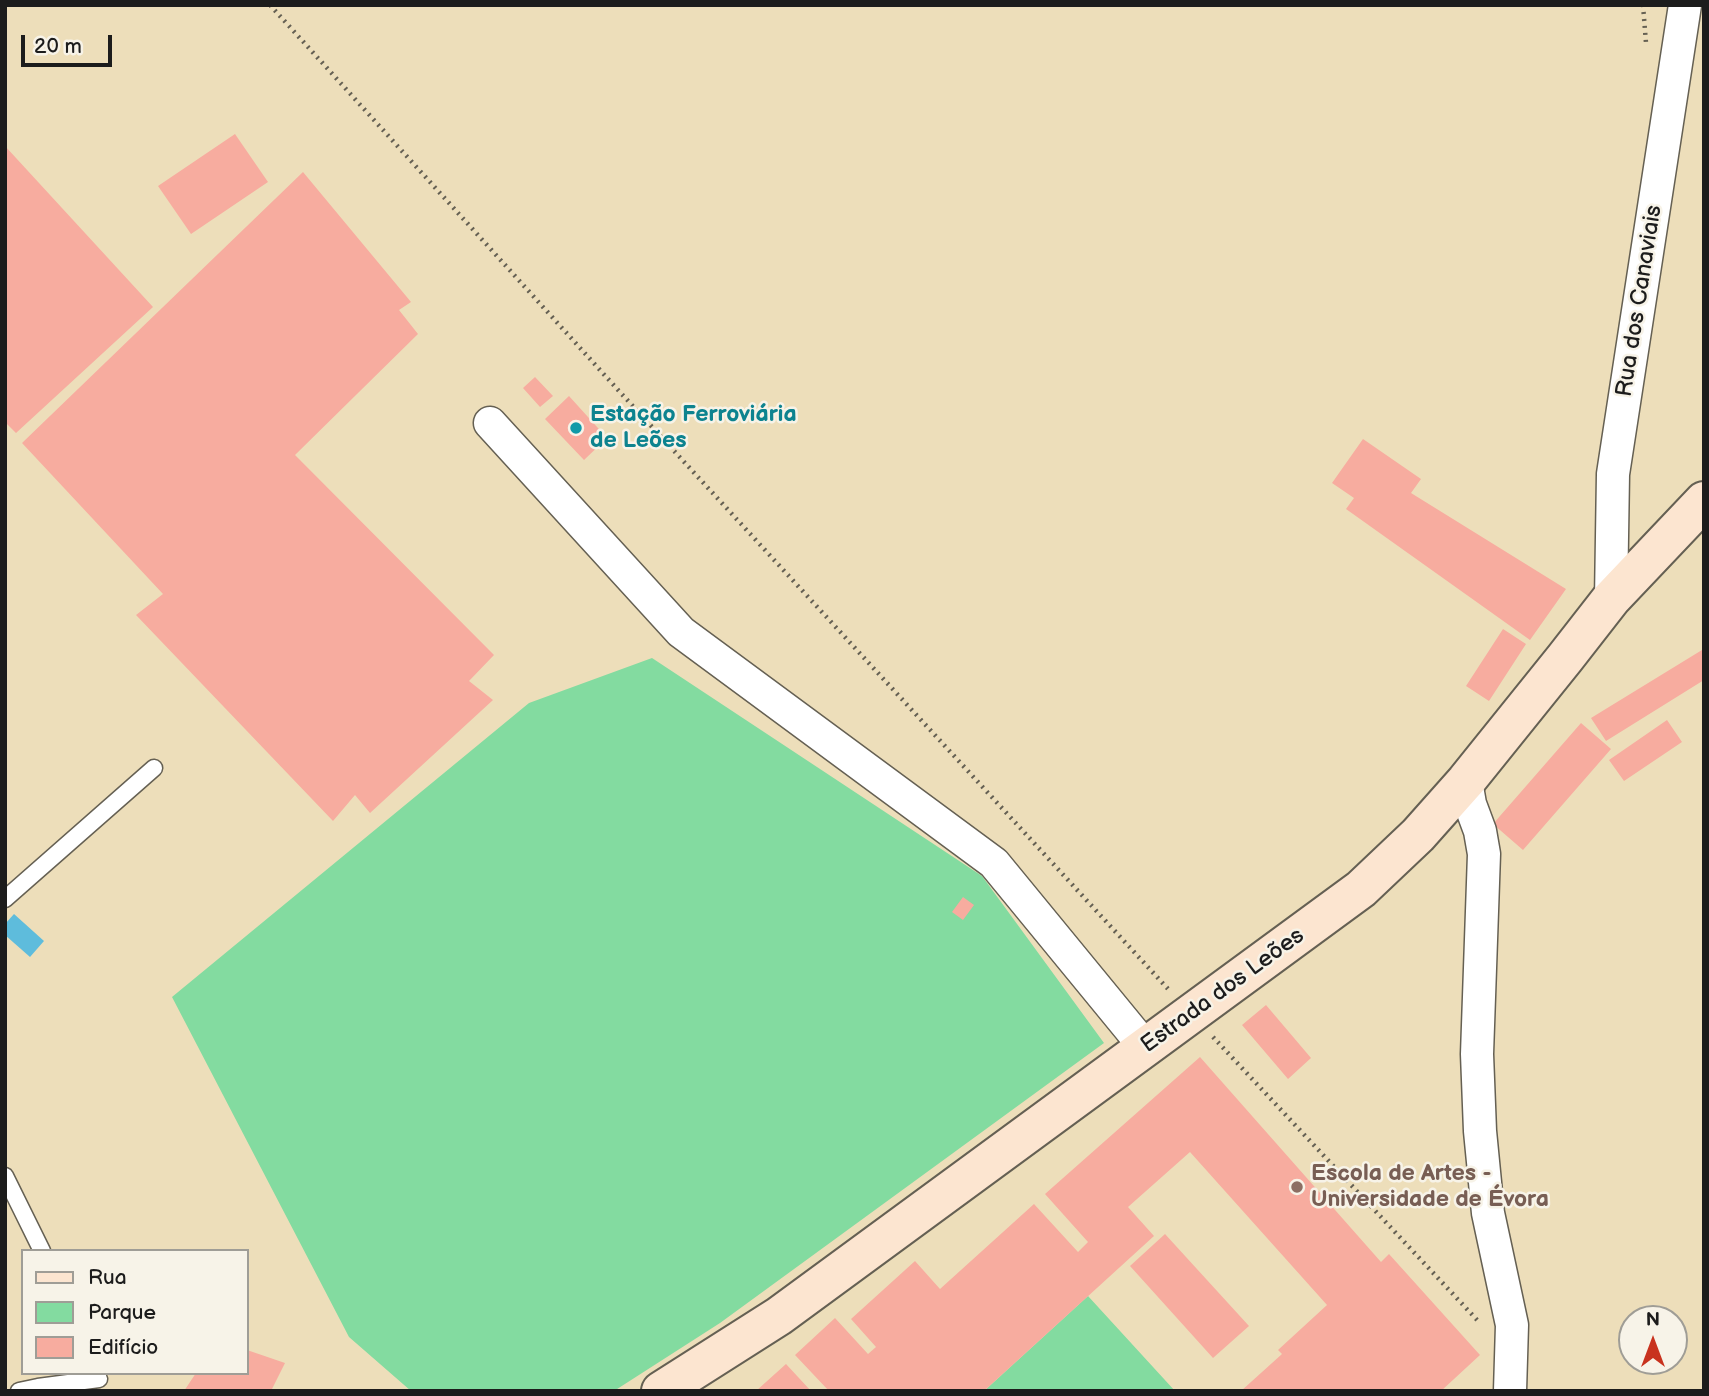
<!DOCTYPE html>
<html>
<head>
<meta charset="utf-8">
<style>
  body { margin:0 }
  #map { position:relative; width:1709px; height:1396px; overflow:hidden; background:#eddeba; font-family:"Balsamiq Sans",sans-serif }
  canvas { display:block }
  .frame { position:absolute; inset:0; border:7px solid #1c1c1c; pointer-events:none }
  .legend { position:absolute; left:21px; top:1249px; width:228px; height:126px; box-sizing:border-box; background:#f7f3e8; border:2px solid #9f9d96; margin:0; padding:9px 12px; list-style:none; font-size:21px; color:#1c1c1c }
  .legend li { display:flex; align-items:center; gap:14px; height:35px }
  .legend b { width:35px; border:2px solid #9f9d96 }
  .north { position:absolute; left:1618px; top:1305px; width:70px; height:70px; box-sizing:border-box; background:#f7f3e8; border:2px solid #9f9d96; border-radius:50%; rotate:0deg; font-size:19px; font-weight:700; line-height:28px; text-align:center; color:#1c1c1c }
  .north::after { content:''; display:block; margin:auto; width:24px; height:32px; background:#c8321e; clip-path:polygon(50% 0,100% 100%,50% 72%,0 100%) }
  .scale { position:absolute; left:21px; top:35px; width:91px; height:32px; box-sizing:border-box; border:4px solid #1c1c1c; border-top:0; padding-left:9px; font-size:21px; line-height:24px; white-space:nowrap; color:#1c1c1c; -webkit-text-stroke:5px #f7f3e8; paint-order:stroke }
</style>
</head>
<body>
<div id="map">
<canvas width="1709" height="1396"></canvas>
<div class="frame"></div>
<ul class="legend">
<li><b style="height:9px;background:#fce5d0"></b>Rua</li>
<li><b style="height:19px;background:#83dba0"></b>Parque</li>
<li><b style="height:19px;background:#f7ac9f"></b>Edifício</li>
</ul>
<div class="north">N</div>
<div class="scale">20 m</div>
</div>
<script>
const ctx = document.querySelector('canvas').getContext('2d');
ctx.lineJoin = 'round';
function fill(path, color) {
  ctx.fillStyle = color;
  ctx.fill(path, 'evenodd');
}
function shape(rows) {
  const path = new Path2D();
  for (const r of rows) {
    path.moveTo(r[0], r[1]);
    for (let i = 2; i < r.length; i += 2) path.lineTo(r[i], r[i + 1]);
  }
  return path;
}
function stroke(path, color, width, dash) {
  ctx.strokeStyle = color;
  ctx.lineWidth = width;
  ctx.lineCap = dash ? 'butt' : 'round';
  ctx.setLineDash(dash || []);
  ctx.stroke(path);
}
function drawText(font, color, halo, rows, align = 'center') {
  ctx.font = font + ' "Balsamiq Sans",sans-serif';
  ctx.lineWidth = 5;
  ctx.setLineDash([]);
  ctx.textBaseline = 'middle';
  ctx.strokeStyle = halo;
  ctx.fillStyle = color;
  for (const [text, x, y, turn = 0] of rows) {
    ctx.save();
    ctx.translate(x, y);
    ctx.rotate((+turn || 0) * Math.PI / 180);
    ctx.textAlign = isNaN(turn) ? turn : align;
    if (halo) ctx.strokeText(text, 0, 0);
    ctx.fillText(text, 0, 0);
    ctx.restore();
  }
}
fill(shape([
  [652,658,982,876,1104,1043,720,1323,614,1391,411,1391,349,1337,172,997,529,703],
  [1088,1296,1175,1391,984,1391]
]), '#83dba0');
fill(shape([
  [14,914,44,941,30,957,5,935,5,924]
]), '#5ebcdc');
fill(shape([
  [235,134,268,182,191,234,158,186],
  [5,146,153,307,16,433,5,422],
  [303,172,411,302,399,310,418,334,295,455,494,655,469,681,493,700,370,813,355,795,333,821,136,615,163,594,22,443],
  [535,377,553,396,540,407,523,388],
  [569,396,607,438,584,460,545,419],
  [1363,439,1421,479,1411,493,1566,589,1530,640,1346,509,1354,498,1332,483],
  [1503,629,1526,644,1489,701,1466,686],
  [1702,650,1704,653,1704,680,1606,741,1591,718],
  [1667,720,1682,742,1624,781,1609,760],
  [1581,723,1611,749,1523,850,1493,824],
  [963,897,974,905,963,920,952,912],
  [1266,1005,1311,1058,1288,1079,1242,1025],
  [1200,1057,1381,1262,1389,1254,1480,1355,1441,1391,1241,1391,1282,1354,1278,1350,1327,1305,1190,1152,1128,1207,1154,1236,984,1391,829,1391,795,1355,835,1318,868,1354,876,1347,851,1319,915,1261,940,1289,1034,1204,1078,1252,1088,1242,1045,1194],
  [1165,1234,1249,1326,1213,1358,1130,1266],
  [247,1350,285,1363,271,1391,184,1391,196,1373,247,1373],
  [786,1364,811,1391,756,1391]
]), '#f7ac9f');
const service = shape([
  [5,899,154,768],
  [5,1176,42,1251],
  [19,1391,38,1387,99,1379]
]);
const minor = shape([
  [490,423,681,632,994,863,1145,1047],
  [1611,599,1613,474,1685,5],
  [1466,781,1470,804,1480,831,1484,854,1477,1054,1480,1131,1488,1213,1512,1325,1510,1391]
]);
const secondary = shape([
  [661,1391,779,1316,1361,889,1418,835,1466,781,1565,658,1611,599,1704,501]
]);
stroke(service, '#656053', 19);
stroke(minor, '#656053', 35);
stroke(secondary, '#656053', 42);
stroke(shape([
  [270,5,619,391,1169,990],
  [1643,5,1646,43],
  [1213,1037,1479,1322]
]), '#656053', 4.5, [2, 5]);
stroke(service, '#fff', 16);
stroke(minor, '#fff', 32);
stroke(secondary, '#fce5d0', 38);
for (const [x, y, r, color] of [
  [576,428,7,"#0f9aa8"],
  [1297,1187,7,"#8d6e63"]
]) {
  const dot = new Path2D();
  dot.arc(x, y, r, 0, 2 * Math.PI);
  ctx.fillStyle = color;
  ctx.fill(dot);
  stroke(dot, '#f7f3e8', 2.5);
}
drawText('23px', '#1c1c1c', '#f7f3e8', [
  ["Rua dos Canaviais",1640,301,-81],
  ["Estrada dos Leões",1223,991,-36]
]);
drawText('bold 23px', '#0d838f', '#f7f3e8', [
  ["Estação Ferroviária",590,415],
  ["de Leões",590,441]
], 'left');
drawText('bold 23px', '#785e54', '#f7f3e8', [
  ["Escola de Artes -",1311,1174],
  ["Universidade de Évora",1311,1200]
], 'left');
</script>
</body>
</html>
